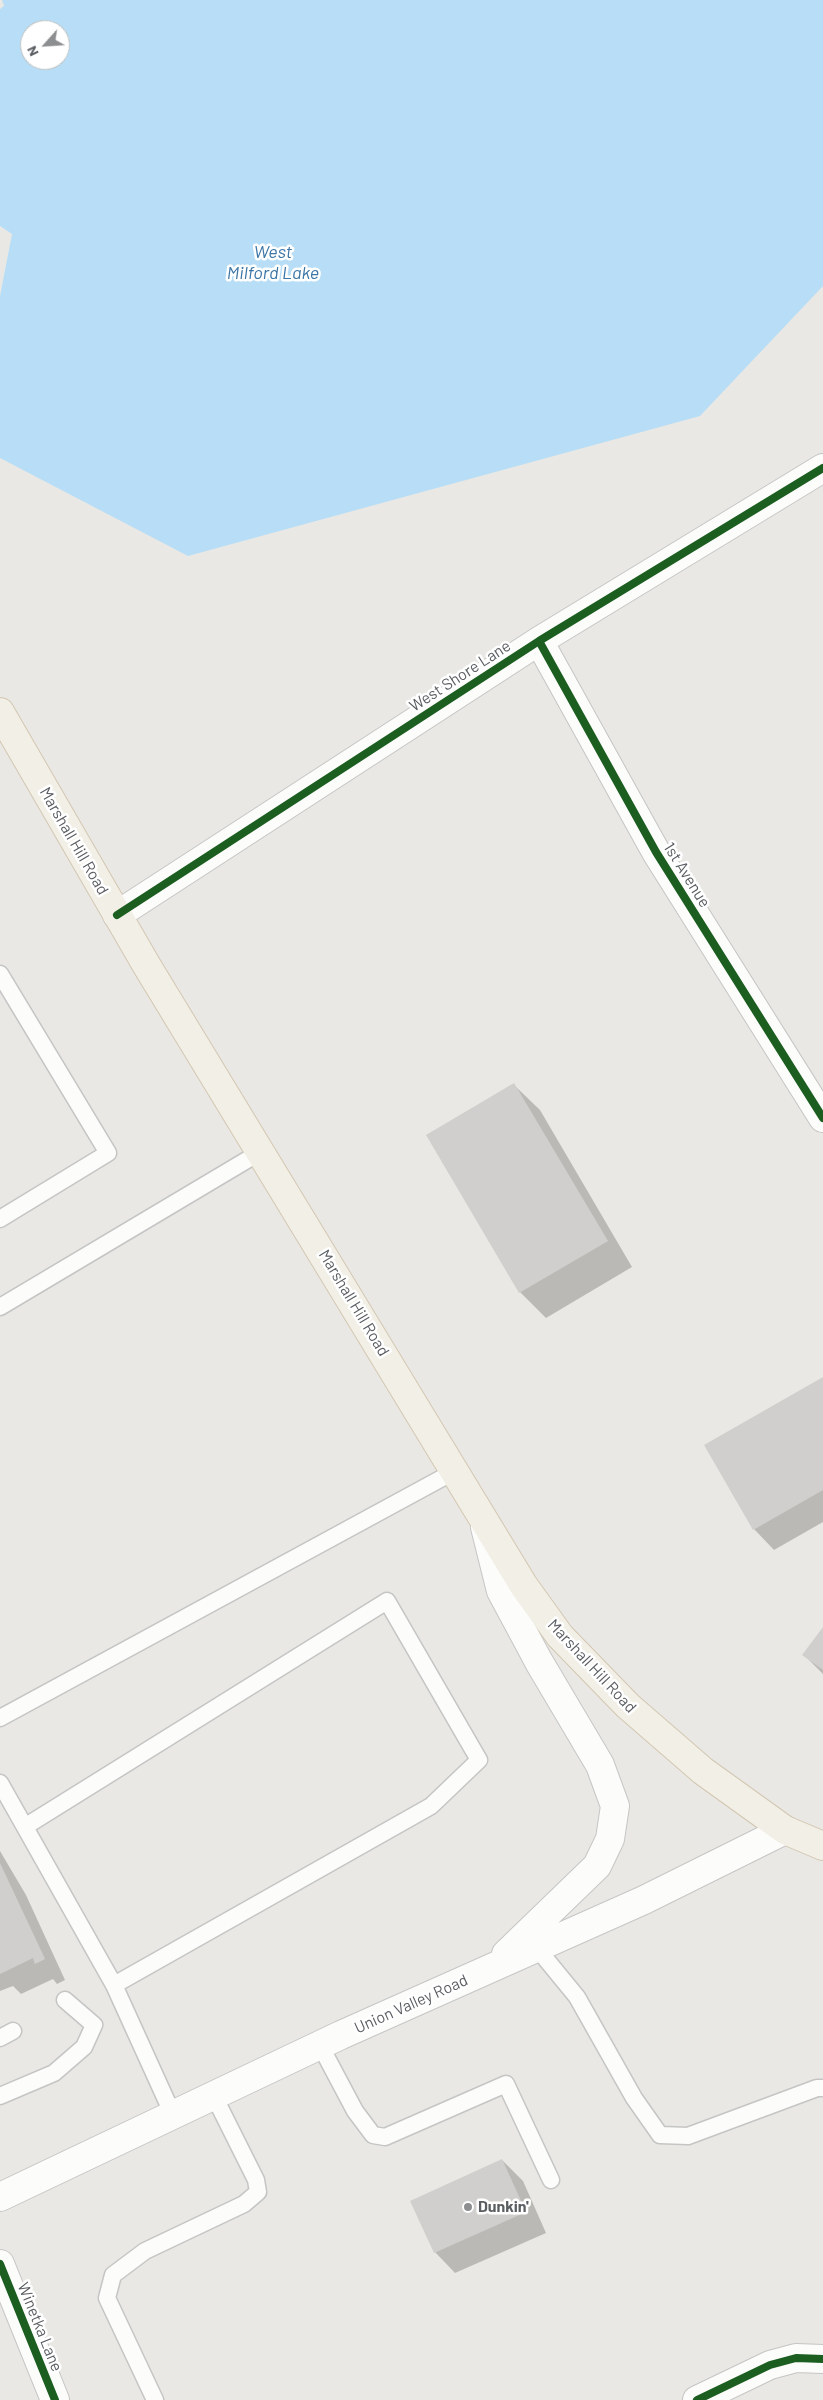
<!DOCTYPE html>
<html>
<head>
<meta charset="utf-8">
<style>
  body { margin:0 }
  #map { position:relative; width:823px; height:2400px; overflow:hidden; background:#eae8e4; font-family:Barlow,sans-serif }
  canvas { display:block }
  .north { position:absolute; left:20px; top:20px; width:50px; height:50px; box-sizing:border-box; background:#fff; border:1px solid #bdbfc0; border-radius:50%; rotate:244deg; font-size:14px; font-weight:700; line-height:20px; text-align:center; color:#5a5e62 }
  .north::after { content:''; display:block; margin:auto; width:18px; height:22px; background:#8c8e90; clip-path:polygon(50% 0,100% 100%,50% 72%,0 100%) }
</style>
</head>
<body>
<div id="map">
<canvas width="823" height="2400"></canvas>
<div class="north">N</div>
</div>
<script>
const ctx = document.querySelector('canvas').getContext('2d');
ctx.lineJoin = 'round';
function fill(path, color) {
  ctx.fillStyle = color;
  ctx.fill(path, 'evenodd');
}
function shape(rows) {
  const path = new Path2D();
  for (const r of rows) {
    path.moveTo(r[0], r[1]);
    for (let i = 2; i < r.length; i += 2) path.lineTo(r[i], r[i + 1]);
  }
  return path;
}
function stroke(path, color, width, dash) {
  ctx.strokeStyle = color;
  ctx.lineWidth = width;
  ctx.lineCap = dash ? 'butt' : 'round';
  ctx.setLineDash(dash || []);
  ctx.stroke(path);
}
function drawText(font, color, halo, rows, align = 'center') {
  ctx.font = font + ' Barlow,sans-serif';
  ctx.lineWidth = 5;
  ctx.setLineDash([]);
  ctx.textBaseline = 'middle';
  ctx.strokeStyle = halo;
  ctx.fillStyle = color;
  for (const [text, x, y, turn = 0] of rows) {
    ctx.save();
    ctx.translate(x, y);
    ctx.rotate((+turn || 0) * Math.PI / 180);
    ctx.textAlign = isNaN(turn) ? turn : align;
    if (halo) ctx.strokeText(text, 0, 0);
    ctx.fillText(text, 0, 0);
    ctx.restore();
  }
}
fill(shape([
  [2,0,823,0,823,286,700,416,188,556,0,458,0,296,12,234,0,226,0,9,4,6],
  [30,30,60,30,60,60,30,60]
]), '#b7def6');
fill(shape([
  [514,1085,540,1110,632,1267,546,1318,520,1292,428,1135],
  [823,1379,823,1522,774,1550,754,1529],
  [823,1629,823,1674,804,1655],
  [0,1851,26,1895,65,1980,57,1984,53,1979,21,1994,13,1986,0,1991],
  [502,2160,523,2181,546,2233,455,2273,435,2252]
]), '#0003');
fill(shape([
  [514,1083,608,1241,519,1293,426,1135],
  [823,1377,823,1490,753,1530,704,1445],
  [823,1627,823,1670,802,1655],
  [0,1863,45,1959,35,1964,33,1958,0,1974],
  [502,2159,526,2212,434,2253,410,2201]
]), '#d1cfcd');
const service = shape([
  [0,974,108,1153,0,1219],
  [0,1307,262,1151],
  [0,1718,455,1471],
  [0,1783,114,1985,173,2115],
  [26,1826,387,1601,479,1760,431,1806,114,1985],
  [535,1942,536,1947,577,1997,634,2098,660,2135,688,2136,817,2088,823,2088],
  [0,2038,13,2031],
  [320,2045,355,2111,373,2135,385,2137,506,2084,551,2180],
  [0,2096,54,2073,84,2047,94,2025,65,2000],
  [155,2400,107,2298,113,2275,145,2251,244,2204,258,2192,256,2180,214,2096]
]);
const minor = shape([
  [539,641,656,852,823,1118],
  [117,915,539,641,823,468],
  [0,2264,55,2400],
  [697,2400,770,2365,796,2358,823,2359]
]);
const secondary = shape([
  [485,1527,501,1591,539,1662,600,1765,615,1806,610,1839,597,1866,506,1954],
  [0,2197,341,2035,644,1900,785,1830]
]);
const primary = shape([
  [0,712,147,966,524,1586,560,1636,628,1706,703,1771,785,1830,823,1846]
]);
stroke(service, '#c5c5c5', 19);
stroke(minor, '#c5c5c5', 30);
stroke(secondary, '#c6c6c6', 30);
stroke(primary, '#d2c7b2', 30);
stroke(service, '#fcfcfb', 16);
stroke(minor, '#fcfcfb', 28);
stroke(secondary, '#fcfcfb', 28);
stroke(primary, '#f2efe6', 28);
stroke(shape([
  [539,641,656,852,823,1118],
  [117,915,539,641,823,468],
  [0,2264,55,2400],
  [697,2400,770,2365,796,2358,823,2359]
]), '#1b5e20', 8);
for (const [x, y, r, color] of [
  [468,2207,5,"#8c8e90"]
]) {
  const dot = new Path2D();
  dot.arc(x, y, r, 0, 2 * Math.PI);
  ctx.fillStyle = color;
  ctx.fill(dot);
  stroke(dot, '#fff', 2);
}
drawText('16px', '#5a5e62', '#fff', [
  ["West Shore Lane",460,676,-33],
  ["Marshall Hill Road",74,841,60],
  ["1st Avenue",687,875,58],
  ["Marshall Hill Road",354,1303,59],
  ["Marshall Hill Road",592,1666,47],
  ["Union Valley Road",411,2004,-24],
  ["Winetka Lane",40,2327,68]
]);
drawText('bold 16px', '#5a5e62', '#fff', [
  ["Dunkin'",478,2207]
], 'left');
drawText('italic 18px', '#3c76a6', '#fff', [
  ["West",273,252],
  ["Milford Lake",273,273]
]);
</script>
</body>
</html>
